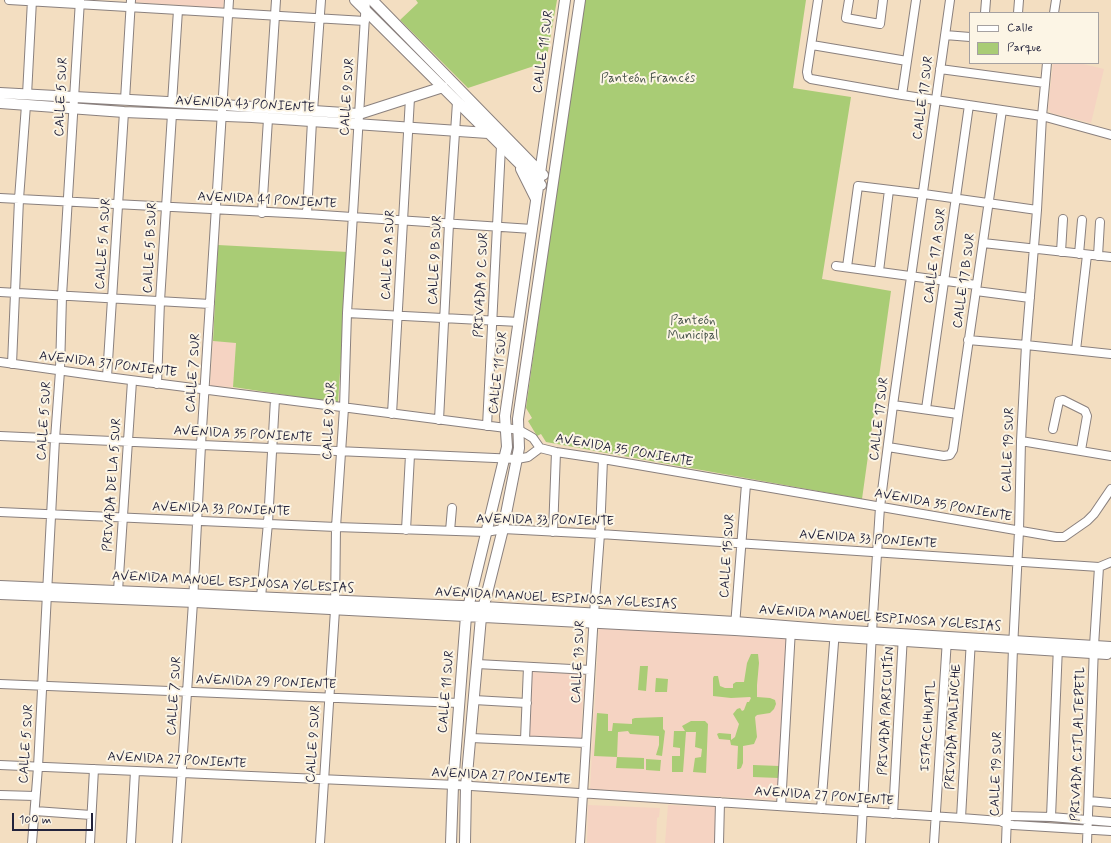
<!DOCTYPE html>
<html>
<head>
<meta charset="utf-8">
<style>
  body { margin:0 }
  #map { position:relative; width:1111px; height:843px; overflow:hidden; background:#f3dec1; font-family:Mynerve,sans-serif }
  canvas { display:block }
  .legend { position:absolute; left:969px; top:12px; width:130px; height:52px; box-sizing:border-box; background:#fcf5e5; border:1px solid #a5a1a1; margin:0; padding:5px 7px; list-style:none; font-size:12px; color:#22223b }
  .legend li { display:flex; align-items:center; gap:8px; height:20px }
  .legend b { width:20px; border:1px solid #a5a1a1 }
  .scale { position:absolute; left:12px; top:813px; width:81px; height:18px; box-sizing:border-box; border:2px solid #22223b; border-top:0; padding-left:5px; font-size:12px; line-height:14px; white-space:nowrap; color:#22223b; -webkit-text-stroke:3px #fcf5e5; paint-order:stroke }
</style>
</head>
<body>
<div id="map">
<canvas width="1111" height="843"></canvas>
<ul class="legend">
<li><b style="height:5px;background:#fff"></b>Calle</li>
<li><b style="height:11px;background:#a9cc75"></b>Parque</li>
</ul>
<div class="scale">100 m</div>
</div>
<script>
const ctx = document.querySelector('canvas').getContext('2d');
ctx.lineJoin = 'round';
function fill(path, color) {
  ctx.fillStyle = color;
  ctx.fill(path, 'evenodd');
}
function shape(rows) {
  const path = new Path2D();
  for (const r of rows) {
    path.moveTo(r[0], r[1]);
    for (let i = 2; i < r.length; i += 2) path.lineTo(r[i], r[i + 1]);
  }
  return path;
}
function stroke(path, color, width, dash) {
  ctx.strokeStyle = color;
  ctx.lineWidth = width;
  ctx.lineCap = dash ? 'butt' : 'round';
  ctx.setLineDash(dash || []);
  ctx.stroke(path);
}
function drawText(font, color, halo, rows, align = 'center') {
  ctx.font = font + ' Mynerve,sans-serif';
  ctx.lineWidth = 4;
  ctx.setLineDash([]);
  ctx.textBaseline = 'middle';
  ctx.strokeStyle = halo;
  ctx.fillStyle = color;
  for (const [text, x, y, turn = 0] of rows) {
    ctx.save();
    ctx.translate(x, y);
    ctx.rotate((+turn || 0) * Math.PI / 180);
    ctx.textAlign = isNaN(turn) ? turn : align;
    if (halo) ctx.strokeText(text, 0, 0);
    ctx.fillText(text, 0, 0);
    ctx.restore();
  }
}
fill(shape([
  [134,0,224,0,223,8,133,2],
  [1053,63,1079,63,1104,69,1091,123,1051,113,1048,108],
  [213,341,236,342,233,387,210,386],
  [599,628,787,638,777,800,590,789],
  [529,672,584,674,581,739,530,737,526,734],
  [588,805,660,808,659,817,657,818,656,843,587,843],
  [668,805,717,807,715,843,665,843]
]), '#f5d3c2');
fill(shape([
  [416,0,557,0,546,62,468,88,400,20,418,3],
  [585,0,806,0,793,88,851,97,822,279,891,291,862,499,546,442,541,434,537,436,528,421,532,418,526,408,558,179],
  [218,245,348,252,338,403,233,387,236,343,213,341],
  [751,654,758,654,759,663,757,685,757,697,770,698,775,700,776,704,774,709,770,713,757,715,755,717,757,737,754,744,743,746,743,763,741,768,739,769,737,769,738,746,731,745,730,740,719,739,717,734,719,733,731,734,731,740,735,737,739,724,733,714,737,709,740,708,742,711,744,710,747,702,749,702,751,698,750,697,731,698,713,696,713,678,714,676,718,676,720,686,725,688,733,688,733,684,736,682,744,682,747,663],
  [640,666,648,666,646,691,638,690],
  [656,678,668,679,667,692,655,692],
  [597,713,608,714,608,731,612,731,613,723,632,724,632,719,635,718,663,717,663,729,665,731,662,756,656,755,659,745,659,736,630,734,628,731,618,732,617,757,644,758,644,769,616,768,617,757,594,756],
  [691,721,705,721,708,724,706,773,693,772,695,758,701,757,702,749,695,747,696,732,686,732,683,772,672,772,672,756,680,756,680,748,673,747,674,731,685,731,682,726],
  [646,759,661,760,660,771,646,770],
  [753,765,779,766,779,778,753,777]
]), '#a9cc75');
const minor = shape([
  [9,0,365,21],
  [818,0,807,72,808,77,811,79,902,95,1042,116,1111,135],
  [849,0,846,18,880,24,883,0],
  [985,13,986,0],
  [1018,13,1019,0],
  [1054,13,1056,0],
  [945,35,970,37],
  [812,45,907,61],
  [940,69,1045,83],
  [27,95,32,0],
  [902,95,916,0],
  [125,100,131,0],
  [172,103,178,10],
  [269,108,276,0],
  [313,111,321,0],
  [0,198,307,214,532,229],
  [262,213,268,119],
  [307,214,312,121],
  [983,243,1111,257],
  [1061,252,1063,219],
  [1079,254,1082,220],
  [1098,256,1100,222],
  [836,266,976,285],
  [847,267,858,186,924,194,1037,210],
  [879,271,889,190],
  [976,291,1030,298],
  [0,292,210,304],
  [347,313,519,322],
  [968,340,1026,345,1111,354],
  [1076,350,1087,255],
  [0,362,107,377,506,428,519,430,528,435,533,438,540,448],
  [12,364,19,199,26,105],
  [107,377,124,112],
  [157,384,160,301,172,114],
  [893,405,958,414],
  [926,409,969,105],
  [392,414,410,98],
  [439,420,449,224,457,102],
  [487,426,501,146],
  [1053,429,1059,401,1063,400,1085,411,1087,416,1081,450],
  [0,436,517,459,528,457,540,448],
  [1021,441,1111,456],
  [888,447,944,456,950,455,953,450,1002,110],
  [540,448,556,452,603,459,1056,537,1064,537,1087,521,1094,514,1111,489],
  [0,512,336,527,486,532,503,529,600,534,1099,567,1111,562],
  [406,530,410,455],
  [450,531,452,508],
  [553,532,556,452],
  [118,591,132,381],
  [261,597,268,523,275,399],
  [735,626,746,484],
  [477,664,590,670],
  [0,684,459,703],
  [474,700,527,703],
  [471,738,586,743],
  [525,740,528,667],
  [0,765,456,785,961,818,1000,821,1007,824,1013,825,1111,831],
  [0,795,35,796],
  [1089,801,1111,803],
  [781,806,791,629],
  [821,809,835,630],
  [35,811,91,815],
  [893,814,903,635],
  [1051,817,1058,646],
  [961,818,971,639],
  [1003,819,1008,816,1012,816,1051,817,1111,822],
  [32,843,38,767,55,439,60,371,62,296,80,0],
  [90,843,94,769],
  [131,843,135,771],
  [177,843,193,602,201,445,229,0],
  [320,843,335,610,336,527,344,408,347,313,366,0],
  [580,843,594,614,600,534,603,459],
  [719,843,720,802],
  [861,843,872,632,880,507,893,405,950,0],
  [934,843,947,639],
  [1006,843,1013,648,1019,531,1021,441,1026,345,1037,210,1042,116,1047,63],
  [1087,843,1094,646,1099,567]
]);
const major = shape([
  [355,0,541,185],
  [372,0,543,175],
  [0,93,223,105,359,114,443,87],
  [0,103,124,112,252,117,488,133],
  [521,169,536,199],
  [0,586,484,607,735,622,835,630,1111,647],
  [0,594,195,602,735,630,1107,654],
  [451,843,453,785,466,616,507,447,505,416,565,0],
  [465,843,466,786,481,617,503,529,519,448,518,419,580,0]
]);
stroke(minor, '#8a807e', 10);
stroke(major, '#8a807e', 12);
stroke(minor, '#fff', 8);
stroke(major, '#fff', 10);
drawText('13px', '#22223b', '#fcf5e5', [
  ["CALLE 11 SUR",544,52,-82],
  ["CALLE 5 SUR",62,97,-87],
  ["CALLE 9 SUR",348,97,-86],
  ["CALLE 17 SUR",924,98,-82],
  ["AVENIDA 43 PONIENTE",245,105,3],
  ["AVENIDA 41 PONIENTE",267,201,3],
  ["CALLE 5 A SUR",104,244,-86],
  ["CALLE 5 B SUR",151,248,-87],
  ["CALLE 9 A SUR",389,255,-87],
  ["CALLE 17 A SUR",936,256,-82],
  ["CALLE 9 B SUR",436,260,-87],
  ["CALLE 17 B SUR",965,281,-82],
  ["PRIVADA 9 C SUR",482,285,-87],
  ["AVENIDA 37 PONIENTE",108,365,7],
  ["CALLE 7 SUR",194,373,-86],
  ["CALLE 11 SUR",499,373,-83],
  ["CALLE 17 SUR",880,419,-83],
  ["CALLE 5 SUR",45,421,-86],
  ["CALLE 9 SUR",330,421,-87],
  ["AVENIDA 35 PONIENTE",243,435,3],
  ["CALLE 19 SUR",1009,450,-88],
  ["AVENIDA 35 PONIENTE",624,451,10],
  ["PRIVADA DE LA 5 SUR",113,485,-86],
  ["AVENIDA 35 PONIENTE",943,506,10],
  ["AVENIDA 33 PONIENTE",221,510,2],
  ["AVENIDA 33 PONIENTE",545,521,1],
  ["AVENIDA 33 PONIENTE",868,540,4],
  ["CALLE 15 SUR",728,556,-86],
  ["AVENIDA MANUEL ESPINOSA YGLESIAS",233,583,3],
  ["AVENIDA MANUEL ESPINOSA YGLESIAS",556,599,3],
  ["AVENIDA MANUEL ESPINOSA YGLESIAS",880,619,4],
  ["CALLE 13 SUR",579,662,-87],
  ["AVENIDA 29 PONIENTE",266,683,2],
  ["CALLE 11 SUR",447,692,-85],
  ["CALLE 7 SUR",175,696,-86],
  ["PRIVADA PARICUTÍN",887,711,-87],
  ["ISTACCIHUATL",929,726,-86],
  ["PRIVADA MALINCHE",954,727,-87],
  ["CALLE 5 SUR",27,744,-86],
  ["CALLE 9 SUR",314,744,-86],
  ["PRIVADA CITLALTEPETL",1079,744,-88],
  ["AVENIDA 27 PONIENTE",177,761,3],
  ["CALLE 19 SUR",997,774,-88],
  ["AVENIDA 27 PONIENTE",501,777,3],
  ["AVENIDA 27 PONIENTE",824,797,4]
]);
drawText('13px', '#4a554c', '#fcf5e5', [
  ["Panteón Francés",648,79],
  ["Panteón",693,321],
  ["Municipal",693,336]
]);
</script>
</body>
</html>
